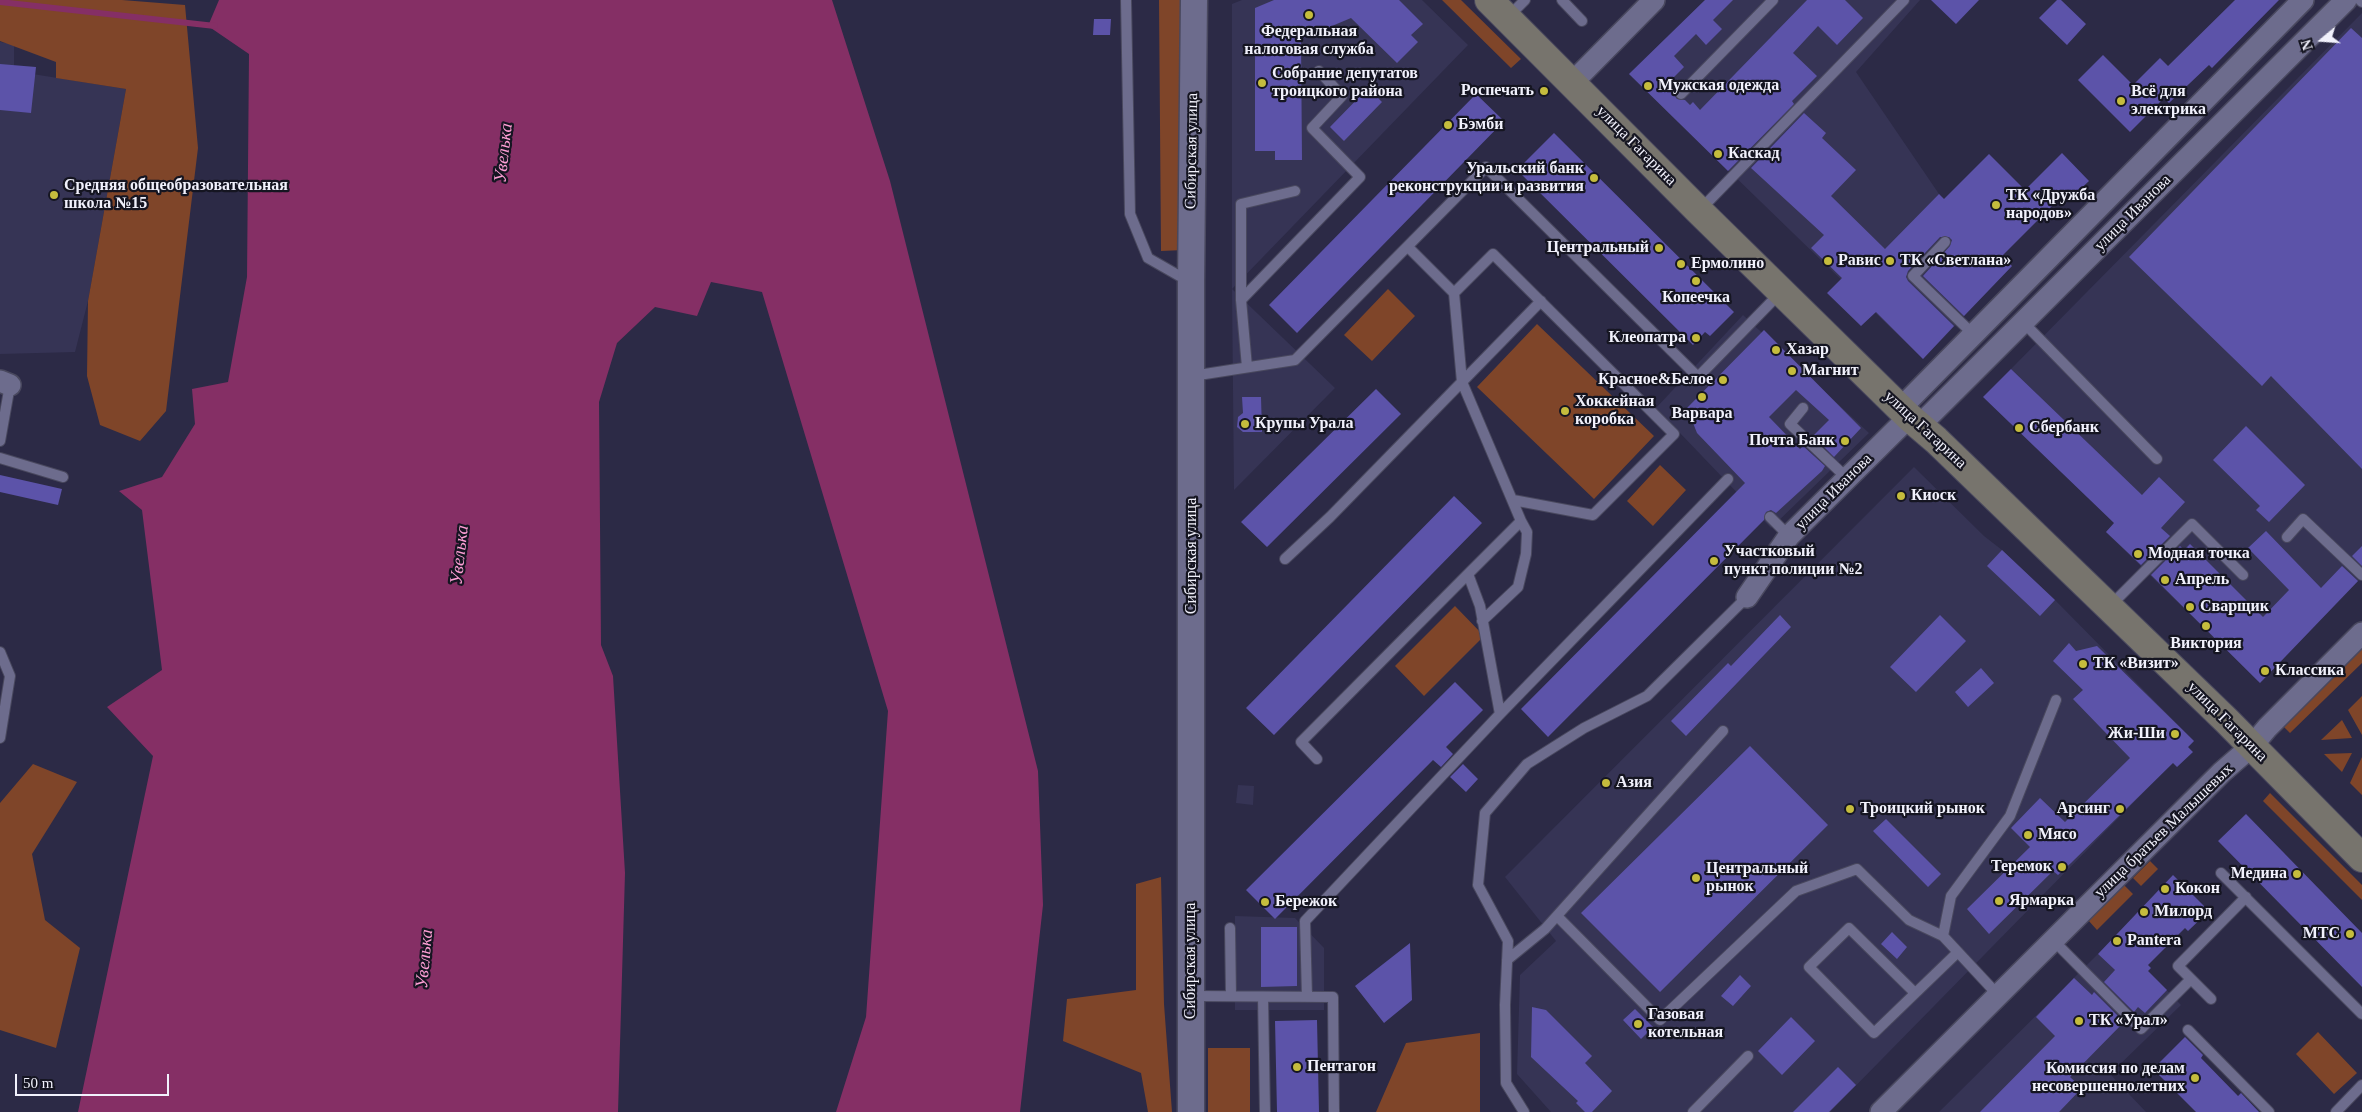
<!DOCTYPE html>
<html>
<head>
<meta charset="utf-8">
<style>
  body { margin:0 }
  #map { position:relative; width:2362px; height:1112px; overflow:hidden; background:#2c2a46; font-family:"Times New Roman",serif }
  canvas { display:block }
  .north { position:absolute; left:2297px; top:15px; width:50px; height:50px; -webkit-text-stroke:4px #151521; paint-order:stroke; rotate:252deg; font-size:14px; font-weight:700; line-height:20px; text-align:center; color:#f1f1fc }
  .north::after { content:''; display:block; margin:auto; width:18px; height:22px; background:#f1f1fc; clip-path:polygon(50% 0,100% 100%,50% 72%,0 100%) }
  .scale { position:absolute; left:15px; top:1074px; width:154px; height:22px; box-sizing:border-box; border:2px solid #f1f1fc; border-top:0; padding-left:6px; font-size:15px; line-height:18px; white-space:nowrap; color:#f1f1fc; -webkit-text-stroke:4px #151521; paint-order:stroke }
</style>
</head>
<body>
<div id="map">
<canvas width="2362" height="1112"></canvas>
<div class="north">N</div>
<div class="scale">50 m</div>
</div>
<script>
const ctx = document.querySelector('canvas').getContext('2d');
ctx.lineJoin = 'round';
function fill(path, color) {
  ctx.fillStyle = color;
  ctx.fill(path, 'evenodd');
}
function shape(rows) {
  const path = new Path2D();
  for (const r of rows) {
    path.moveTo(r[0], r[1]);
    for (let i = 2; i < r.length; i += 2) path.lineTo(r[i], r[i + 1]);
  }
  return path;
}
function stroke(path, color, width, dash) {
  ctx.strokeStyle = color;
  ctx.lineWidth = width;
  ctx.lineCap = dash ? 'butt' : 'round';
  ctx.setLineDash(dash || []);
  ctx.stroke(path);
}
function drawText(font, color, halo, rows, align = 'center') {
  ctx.font = font + ' "Times New Roman",serif';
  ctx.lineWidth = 4.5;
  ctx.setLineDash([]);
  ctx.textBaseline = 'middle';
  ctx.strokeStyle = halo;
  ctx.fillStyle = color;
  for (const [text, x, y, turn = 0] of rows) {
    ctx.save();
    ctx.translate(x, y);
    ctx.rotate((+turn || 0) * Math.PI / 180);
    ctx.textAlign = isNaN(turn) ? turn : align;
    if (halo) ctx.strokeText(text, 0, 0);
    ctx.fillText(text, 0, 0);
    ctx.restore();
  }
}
fill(shape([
  [1242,0,1422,0,1468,45,1232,289,1335,388,1234,490,1232,289,1232,4],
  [1705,0,1920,0,1856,72,1939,194,2012,266,1923,359,1629,74],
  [2362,13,2362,577,2262,681,2258,681,2106,532,2141,495,2011,369],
  [0,42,14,44,14,71,126,89,88,301,75,352,0,354],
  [1743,315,1869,433,1771,528,1656,408],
  [1914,467,1984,536,2002,550,2055,600,2194,741,1830,1112,1551,1112,1517,1074,1520,975,1556,941,1505,877],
  [1238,785,1254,786,1253,805,1236,803],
  [1235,916,1295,918,1324,948,1324,1010,1235,1010],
  [2098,954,2132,986,2148,971,2181,1005,2110,1074,2146,1112,1939,1112]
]), '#363455');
fill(shape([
  [0,0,122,0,185,5,198,148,166,411,140,441,100,425,87,376,88,301,126,89,56,78,56,62,0,41],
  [1159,0,1181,0,1184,250,1161,251],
  [1442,0,1461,0,1521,59,1511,68],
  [1388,289,1415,316,1372,361,1344,335],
  [1537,324,1654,436,1594,499,1477,387],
  [1660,465,1686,490,1653,526,1627,501],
  [1455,606,1484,636,1424,696,1395,666],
  [2362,644,2362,663,2290,733,2281,724],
  [2362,696,2362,735,2348,710],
  [2342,720,2352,738,2321,740],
  [2352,753,2342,772,2324,754],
  [2362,757,2362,795,2350,783],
  [33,764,77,782,32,854,45,920,80,948,56,1048,0,1030,0,803],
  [2270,793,2362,885,2362,900,2263,801],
  [2150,861,2158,869,2141,886,2133,878],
  [1161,877,1164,1004,1172,1112,1148,1112,1141,1073,1063,1041,1067,999,1136,990,1136,884],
  [2124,885,2133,894,2097,930,2088,920],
  [2318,1032,2357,1073,2334,1094,2296,1054],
  [1480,1033,1480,1112,1376,1112,1406,1043],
  [1208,1048,1250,1048,1250,1112,1208,1112]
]), '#7f4529');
fill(shape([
  [219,0,832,0,890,181,1038,771,1043,905,1020,1112,836,1112,866,1017,888,711,762,292,711,282,697,316,655,307,617,343,599,402,601,645,613,676,625,873,618,1112,78,1112,153,756,107,707,162,670,142,510,119,491,162,477,195,424,192,389,228,382,247,277,249,54,208,26]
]), '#852f65');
stroke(shape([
  [0,2,215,26]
]), '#852f65', 6);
fill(shape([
  [1274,0,1399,0,1423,24,1411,35,1418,42,1397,63,1351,18,1301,39,1302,160,1275,160,1275,151,1255,151,1255,8],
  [1705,0,1733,0,1713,20,1722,29,1706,45,1696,34,1674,56,1684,67,1669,82,1676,90,1674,95,1677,99,1685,100,1690,105,1693,102,1700,110,1807,0,1845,0,1863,18,1837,45,1818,26,1793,53,1817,76,1792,101,1794,104,1728,171,1629,74],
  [1931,0,1979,0,1956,24],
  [2057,0,2061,0,2086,24,2067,45,2039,18],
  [2235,0,2279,0,2212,68,2209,65,2169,103,2164,98,2130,132,2078,80,2103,55,2133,85,2160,58,2168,66],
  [1094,19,1111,19,1110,35,1093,35],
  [2351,28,2362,38,2362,469,2271,376,2262,386,2129,257],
  [0,64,36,67,31,113,0,110],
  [1368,88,1382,102,1344,141,1330,127],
  [1476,94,1504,121,1297,333,1269,305],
  [1804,113,1826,133,1822,138,1856,170,1831,196,1885,249,1939,194,1944,199,1989,154,2025,190,2062,153,2089,181,2071,198,2066,192,2002,256,2012,266,1964,316,1923,276,1950,246,1952,240,1949,237,1940,237,1908,271,1906,277,1908,281,1954,326,1923,359,1876,312,1861,326,1827,293,1842,278,1811,248,1824,235,1751,168],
  [1554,133,1734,312,1710,336,1705,332,1693,345,1517,170],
  [1764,330,1861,428,1834,457,1813,436,1829,420,1796,390,1769,417,1800,449,1803,446,1825,466,1822,471,1776,513,1771,510,1766,512,1764,520,1548,737,1521,709,1745,483,1697,433,1687,408],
  [2011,369,2142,495,2159,477,2185,502,2161,528,2170,536,2141,565,2106,532,2114,523,1983,397],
  [1376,389,1401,414,1267,547,1241,522],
  [1242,397,1261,397,1262,432,1243,432,1237,427,1238,417,1243,413],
  [2246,426,2305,485,2269,522,2256,510,2260,506,2213,460],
  [0,475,62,489,58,505,0,492],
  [1454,496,1482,523,1274,735,1246,708],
  [2266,531,2321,588,2342,566,2358,581,2260,683,2151,575,2180,546,2184,550,2190,544,2263,617,2289,590,2248,548],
  [2362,546,2362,566,2352,556],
  [2002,550,2055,600,2040,616,1987,566],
  [1780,615,1791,627,1686,736,1671,721,1728,663,1731,666],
  [1940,615,1966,641,1916,692,1890,667],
  [2069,643,2076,651,2097,646,2194,741,2188,747,2193,752,2177,767,2173,763,2071,863,2058,875,2053,871,1989,934,1967,909,2030,847,2011,828,2040,798,2065,822,2130,758,2073,699,2083,690,2053,661],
  [1981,668,1994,683,1968,707,1955,692],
  [1455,682,1483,710,1446,747,1453,754,1441,767,1433,760,1275,919,1246,890],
  [1750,746,1828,825,1660,992,1581,913],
  [1463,764,1478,779,1466,792,1450,777],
  [2246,814,2362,933,2362,987,2218,841],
  [1886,819,1941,874,1928,887,1873,831],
  [2173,875,2209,911,2188,931,2185,928,2148,965,2151,968,2148,971,2167,990,2145,1013,2138,1007,2134,1012,2104,982,2115,970,2098,954],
  [1261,927,1297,927,1297,986,1261,987],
  [1892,932,1907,947,1897,959,1881,944],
  [1410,943,1412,1000,1384,1023,1355,986],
  [1740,975,1751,986,1733,1006,1721,996],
  [2074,978,2092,995,2094,992,2124,1022,2070,1077,2082,1088,2059,1112,1980,1112,2055,1036,2036,1017],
  [1532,1007,1546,1010,1592,1056,1585,1063,1612,1091,1592,1112,1585,1112,1576,1103,1578,1101,1531,1057],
  [1635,1009,1653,1027,1641,1039,1623,1020],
  [1791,1017,1815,1041,1782,1075,1758,1051],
  [1317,1020,1319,1112,1277,1112,1275,1021],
  [2185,1037,2203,1055,2201,1058,2238,1096,2241,1093,2259,1112,2196,1112,2153,1069],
  [1838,1067,1856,1085,1829,1112,1793,1112]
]), '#5c53a9');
const service = shape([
  [1126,0,1130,214,1148,258,1190,282],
  [1562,0,1582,21],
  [2360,0,2362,2],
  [1508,17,1525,0],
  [1681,94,1773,0],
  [1699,211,1904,0],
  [1945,242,1913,276,1973,334],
  [1408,247,1454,293,1462,382,1521,521,1468,574,1480,606,1500,714],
  [1454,293,1493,254,1674,434,1593,515,1513,500],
  [1241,300,1241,204,1295,191],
  [2024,323,2157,459],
  [1247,367,1241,300,1360,177,1312,128,1342,96,1319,71],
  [1192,376,1295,360,1486,167,1698,377,1781,292],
  [1803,408,1790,424,1848,479],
  [0,441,10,385],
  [0,458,63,477],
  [1770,517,1789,536],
  [2287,537,2303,519,2362,575],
  [1285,559,1330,517,1541,301],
  [2110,606,2192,524,2243,575],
  [1482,621,1518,587,1526,554,1527,532,1521,521],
  [0,652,10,676,0,738],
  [1317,759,1301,742,1468,574],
  [2221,873,2362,1014],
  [1557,916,1660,1020,1796,891,1857,869,1909,920,1943,936,1997,994],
  [1230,928,1231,996],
  [1943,936,1951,896,2010,816,2056,700],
  [2053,940,2141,1029,2191,979],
  [1507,960,1545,929,1723,731],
  [1915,993,1849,928,1809,967,1874,1033,1958,952],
  [1192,996,1333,997,1334,1112],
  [1263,997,1265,1112],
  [1307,997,1305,921,1500,714,1728,479],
  [2211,999,2178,966,2246,897],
  [2188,1030,2269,1112],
  [1524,1112,1506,1083,1505,1005,1508,941,1478,885,1485,813,1527,764,1584,728,1647,696,1747,597],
  [1693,1112,1748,1056],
  [2336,1112,2362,1085]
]);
const minor = shape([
  [1572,83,1654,0],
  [0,381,10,385],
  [1900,409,2303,0],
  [1919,426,2346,0],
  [1747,597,1789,536,1909,417],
  [1881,1112,2222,772,2252,746,2267,728,2362,633]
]);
const tertiary = shape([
  [1191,1112,1191,283,1194,0]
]);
const secondary = shape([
  [1489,0,1699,211,1909,417,1936,440,2227,721,2362,858]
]);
stroke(service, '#49485e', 12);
stroke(minor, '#49485e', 24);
stroke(tertiary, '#49485e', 29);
stroke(secondary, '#49485e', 30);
stroke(service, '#6d6c8d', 10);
stroke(minor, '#6d6c8d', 21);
stroke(tertiary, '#6d6c8d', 26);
stroke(secondary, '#77746d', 28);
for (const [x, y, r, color] of [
  [1309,15,5,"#c5bc3d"],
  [1262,83,5,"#c5bc3d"],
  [1648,86,5,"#c5bc3d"],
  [1544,91,5,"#c5bc3d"],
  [2121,101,5,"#c5bc3d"],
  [1448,125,5,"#c5bc3d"],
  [1718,154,5,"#c5bc3d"],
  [1594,178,5,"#c5bc3d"],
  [54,195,5,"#c5bc3d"],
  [1996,205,5,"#c5bc3d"],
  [1659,248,5,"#c5bc3d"],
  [1828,261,5,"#c5bc3d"],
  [1890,261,5,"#c5bc3d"],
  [1681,264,5,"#c5bc3d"],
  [1696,281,5,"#c5bc3d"],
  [1696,338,5,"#c5bc3d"],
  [1776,350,5,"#c5bc3d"],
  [1792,371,5,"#c5bc3d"],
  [1723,380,5,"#c5bc3d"],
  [1702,397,5,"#c5bc3d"],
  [1565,411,5,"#c5bc3d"],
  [1245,424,5,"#c5bc3d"],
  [2019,428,5,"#c5bc3d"],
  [1845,441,5,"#c5bc3d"],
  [1901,496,5,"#c5bc3d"],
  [2138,554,5,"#c5bc3d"],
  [1714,561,5,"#c5bc3d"],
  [2165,580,5,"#c5bc3d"],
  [2190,607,5,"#c5bc3d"],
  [2206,626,5,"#c5bc3d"],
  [2083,664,5,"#c5bc3d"],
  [2265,671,5,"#c5bc3d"],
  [2175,734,5,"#c5bc3d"],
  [1606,783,5,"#c5bc3d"],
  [1850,809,5,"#c5bc3d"],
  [2120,809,5,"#c5bc3d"],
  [2028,835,5,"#c5bc3d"],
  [2062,867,5,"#c5bc3d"],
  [2297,874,5,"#c5bc3d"],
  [1696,878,5,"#c5bc3d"],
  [2165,889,5,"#c5bc3d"],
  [1999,901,5,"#c5bc3d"],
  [1265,902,5,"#c5bc3d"],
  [2144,912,5,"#c5bc3d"],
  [2350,934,5,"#c5bc3d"],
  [2117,941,5,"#c5bc3d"],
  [2079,1021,5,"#c5bc3d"],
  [1638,1024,5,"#c5bc3d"],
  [1297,1067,5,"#c5bc3d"],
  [2195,1078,5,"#c5bc3d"]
]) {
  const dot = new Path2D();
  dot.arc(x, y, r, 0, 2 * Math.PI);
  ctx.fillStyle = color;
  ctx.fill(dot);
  stroke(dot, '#151521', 2);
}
drawText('bold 16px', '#f1f1fc', '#151521', [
  ["Федеральная",1309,32,"center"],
  ["налоговая служба",1309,50,"center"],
  ["Собрание депутатов",1272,74],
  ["троицкого района",1272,92],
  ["Мужская одежда",1658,86],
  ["Роспечать",1534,91,"right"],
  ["Всё для",2131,92],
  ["электрика",2131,110],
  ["Бэмби",1458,125],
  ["Каскад",1728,154],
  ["Уральский банк",1584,169,"right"],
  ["реконструкции и развития",1584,187,"right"],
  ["Средняя общеобразовательная",64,186],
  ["школа №15",64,204],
  ["ТК «Дружба",2006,196],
  ["народов»",2006,214],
  ["Центральный",1649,248,"right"],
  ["Равис",1838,261],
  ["ТК «Светлана»",1900,261],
  ["Ермолино",1691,264],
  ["Копеечка",1696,298,"center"],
  ["Клеопатра",1686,338,"right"],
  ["Хазар",1786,350],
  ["Магнит",1802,371],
  ["Красное&Белое",1713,380,"right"],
  ["Хоккейная",1575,402],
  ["коробка",1575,420],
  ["Варвара",1702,414,"center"],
  ["Крупы Урала",1255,424],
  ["Сбербанк",2029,428],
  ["Почта Банк",1835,441,"right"],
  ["Киоск",1911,496],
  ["Участковый",1724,552],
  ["пункт полиции №2",1724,570],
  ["Модная точка",2148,554],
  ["Апрель",2175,580],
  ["Сварщик",2200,607],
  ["Виктория",2206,644,"center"],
  ["ТК «Визит»",2093,664],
  ["Классика",2275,671],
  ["Жи-Ши",2165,734,"right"],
  ["Азия",1616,783],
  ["Троицкий рынок",1860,809],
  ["Арсинг",2110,809,"right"],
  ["Мясо",2038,835],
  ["Теремок",2052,867,"right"],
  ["Центральный",1706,869],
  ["рынок",1706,887],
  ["Медина",2287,874,"right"],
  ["Кокон",2175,889],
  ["Ярмарка",2009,901],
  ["Бережок",1275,902],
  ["Милорд",2154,912],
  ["МТС",2340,934,"right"],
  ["Pantera",2127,941],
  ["Газовая",1648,1015],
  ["котельная",1648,1033],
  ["ТК «Урал»",2089,1021],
  ["Пентагон",1307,1067],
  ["Комиссия по делам",2185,1069,"right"],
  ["несовершеннолетних",2185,1087,"right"]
], 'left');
drawText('16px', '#f1f1fc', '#151521', [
  ["улица Гагарина",1636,146,45],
  ["Сибирская улица",1192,151,-89],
  ["улица Иванова",2133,213,-45],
  ["улица Гагарина",1925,430,43],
  ["улица Иванова",1834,492,-45],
  ["Сибирская улица",1192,556,-90],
  ["улица Гагарина",2227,722,45],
  ["улица братьев Малышевых",2164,831,-44],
  ["Сибирская улица",1191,961,-90]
]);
drawText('italic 18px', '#fe9fd5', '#151521', [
  ["Увелька",504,153,-84],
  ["Увелька",460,555,-84],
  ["Увелька",425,959,-85]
]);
</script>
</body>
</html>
